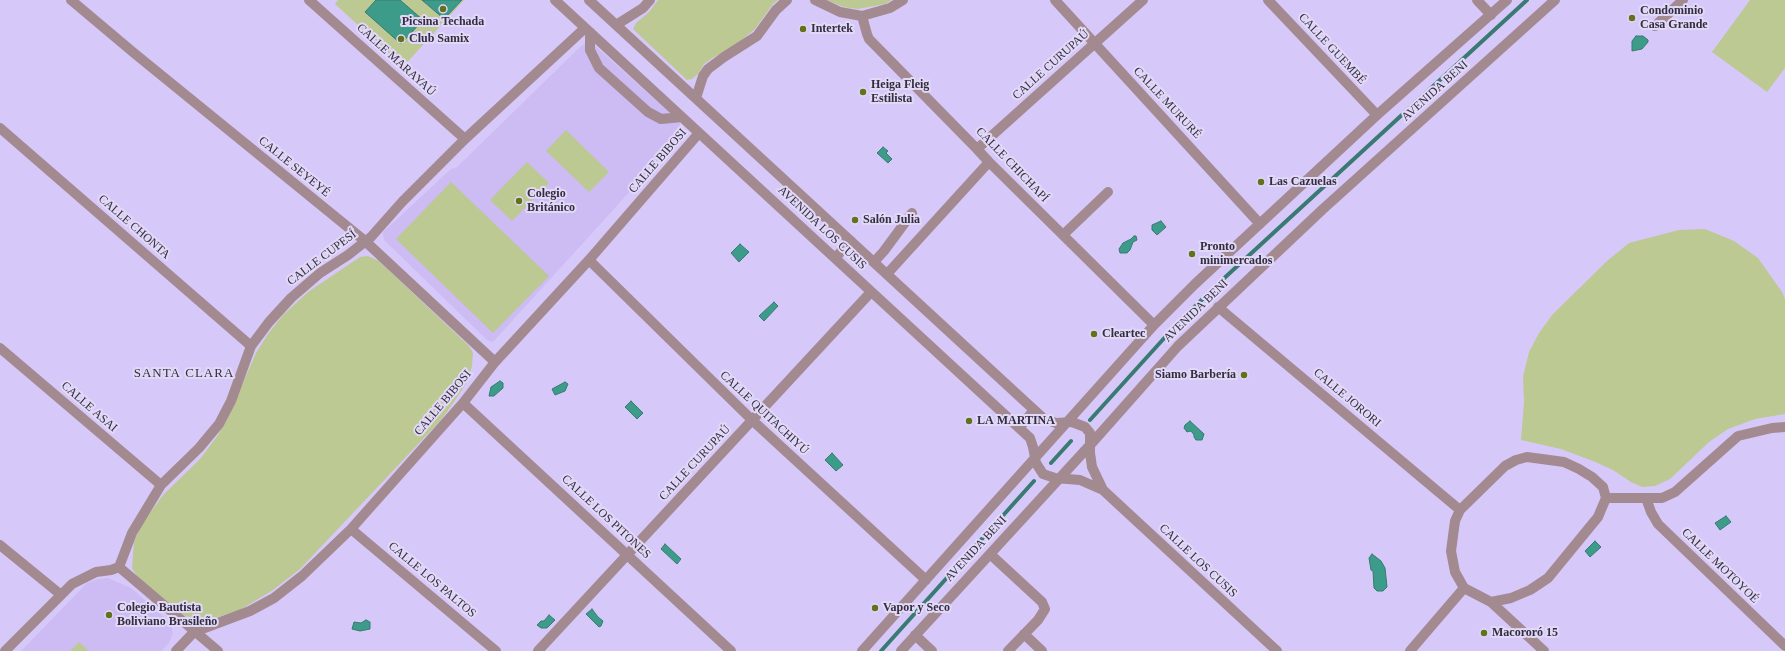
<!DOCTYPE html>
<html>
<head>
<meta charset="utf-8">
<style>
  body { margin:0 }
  canvas { display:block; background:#d7c8fa }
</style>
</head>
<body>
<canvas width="1785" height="651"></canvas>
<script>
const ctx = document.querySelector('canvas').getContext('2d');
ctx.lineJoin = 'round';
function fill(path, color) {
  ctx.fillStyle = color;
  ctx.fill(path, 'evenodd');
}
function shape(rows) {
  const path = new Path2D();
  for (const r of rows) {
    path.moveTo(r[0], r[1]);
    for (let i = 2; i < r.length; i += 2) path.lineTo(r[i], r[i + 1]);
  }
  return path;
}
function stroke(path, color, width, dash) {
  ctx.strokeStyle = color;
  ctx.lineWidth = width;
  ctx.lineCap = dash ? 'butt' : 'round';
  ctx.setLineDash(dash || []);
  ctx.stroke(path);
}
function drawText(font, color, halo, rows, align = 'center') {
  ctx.font = font + ' "Times New Roman",serif';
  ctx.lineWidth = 4;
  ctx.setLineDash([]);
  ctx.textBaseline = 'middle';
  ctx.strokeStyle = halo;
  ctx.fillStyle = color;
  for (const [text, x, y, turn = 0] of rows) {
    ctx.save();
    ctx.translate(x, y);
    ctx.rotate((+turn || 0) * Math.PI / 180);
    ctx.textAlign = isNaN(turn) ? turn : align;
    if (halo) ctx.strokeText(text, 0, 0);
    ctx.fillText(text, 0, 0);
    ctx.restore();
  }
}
fill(shape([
  [585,44,593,44,680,122,680,133,664,154,493,342,487,340,384,240,383,232,451,169,456,168,580,47],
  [108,578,131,588,165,618,171,626,173,633,169,643,162,651,21,651,87,583,98,579]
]), '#cdbbf4');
fill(shape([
  [338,0,464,0,401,69,392,61,394,58,335,4],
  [658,0,778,0,773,4,755,29,732,48,714,57,704,64,698,74,692,79,687,80,633,29,636,23,649,12],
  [826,0,892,0,885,4,858,9,844,7],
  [1750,0,1785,0,1785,68,1767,92,1712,52],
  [566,130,609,172,589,192,546,151],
  [527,162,549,183,512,221,490,200],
  [451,182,549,276,493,333,396,239],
  [1705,229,1734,241,1758,258,1782,292,1785,299,1785,414,1755,419,1728,429,1709,442,1670,479,1655,486,1642,487,1631,482,1613,470,1593,461,1561,449,1521,440,1524,402,1523,377,1529,352,1539,333,1553,314,1607,261,1629,243,1679,230],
  [368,256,379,261,469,346,473,353,472,366,467,382,456,399,441,420,300,569,273,590,240,610,215,618,200,619,185,616,139,579,132,568,134,542,142,524,163,495,200,459,218,435,227,419,256,353,268,334,283,315,308,292,360,257],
  [79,642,89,651,70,651]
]), '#bcc992');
const water = shape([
  [376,0,400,0,423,20,401,44,365,12,376,0],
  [422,0,462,0,444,19,422,0],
  [1636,36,1643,36,1648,40,1648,42,1642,49,1632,51,1632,41,1636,36],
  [883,147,888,151,886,153,892,159,888,163,877,153,883,147],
  [1161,221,1166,227,1157,235,1152,230,1152,225,1161,221],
  [1134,236,1136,236,1137,240,1133,242,1130,250,1127,253,1120,253,1119,249,1123,243,1131,239,1134,236],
  [740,244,749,252,739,262,731,253,740,244],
  [774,302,778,306,764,321,759,316,774,302],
  [500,381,503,383,503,388,494,396,489,396,491,387,500,381],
  [565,382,568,384,565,391,555,395,552,389,565,382],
  [631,401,643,413,637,419,625,407,631,401],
  [1190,421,1204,434,1202,440,1196,440,1194,437,1194,435,1192,432,1190,431,1187,432,1184,428,1185,425,1190,421],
  [832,453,843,465,836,471,825,460,832,453],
  [1726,516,1731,522,1720,530,1715,523,1726,516],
  [1595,541,1601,547,1590,557,1585,551,1595,541],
  [665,544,681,559,677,564,661,549,665,544],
  [1372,554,1381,561,1385,568,1387,587,1383,591,1377,591,1374,588,1373,571,1371,570,1369,558,1372,554],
  [592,609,598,617,603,621,601,626,599,627,586,614,592,609],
  [549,615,555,620,547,628,541,628,537,625,541,621,544,621,549,615],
  [366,620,370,622,370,629,360,631,352,629,354,622,361,623,366,620]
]);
fill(water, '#3c9b89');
stroke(water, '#397a73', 1);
stroke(shape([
  [1090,420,1177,324,1220,282,1527,0],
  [1051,463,1071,441],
  [881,651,1034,481]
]), '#397a73', 4);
stroke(shape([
  [71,0,134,53,365,241,495,362],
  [309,0,465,139],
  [555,0,1030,438,1033,447,1036,463,1043,474,1055,478,1080,480,1103,490,1277,651],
  [589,0,1044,419,1056,423,1072,422,1085,427,1090,433,1090,453,1092,467,1103,490],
  [815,0,840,12,862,16,890,8,903,0],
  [1055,0,1260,224],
  [1268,0,1377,115],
  [1477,0,1491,15],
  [862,16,867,34,869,39,977,149,989,162,1154,325],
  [616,25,643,8,650,0],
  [1655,26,1683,0],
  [590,32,590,50,599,68,648,112,661,119,682,117],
  [696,98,703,76,708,69,724,57,757,36,776,10,787,0],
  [0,128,251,346],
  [977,149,1143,0],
  [1063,235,1108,192],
  [835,258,851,241],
  [589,260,752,420,926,580],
  [874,262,884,251,912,213],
  [887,274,989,162],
  [1218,307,1460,510],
  [0,348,161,485],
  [463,403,731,651],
  [1019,428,1034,410],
  [1527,457,1564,462,1579,469,1592,477,1603,487,1606,498,1598,517,1548,578,1530,590,1511,598,1491,602,1464,588,1455,572,1451,551,1455,521,1460,510,1505,466,1516,460,1527,457],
  [1606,498,1662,498,1675,492,1738,436,1772,428,1785,427],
  [1646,498,1651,512,1658,524,1785,646],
  [351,529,496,651],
  [0,545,60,594],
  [990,554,1042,602,1045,609,1038,620,1008,651],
  [119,567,218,651],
  [1491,602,1544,651],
  [1024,634,1042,651],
  [915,635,932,651],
  [5,651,72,584,96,572,111,570,119,567,132,533,161,485,199,448,219,424,231,401,251,346,269,322,291,298,320,273,348,255,371,237,402,202,465,139,585,28],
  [176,651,194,632,250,611,274,598,302,576,351,529,463,403,495,362,589,260,699,133],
  [538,651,871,292],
  [862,651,1154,325,1195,284,1377,115,1507,0],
  [901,651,1091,444,1178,346,1323,209,1555,0],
  [1410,651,1464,588]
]), '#a38a91', 10);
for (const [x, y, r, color] of [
  [443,9,4,"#62711c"],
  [1632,18,4,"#62711c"],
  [803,29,4,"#62711c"],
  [401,39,4,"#62711c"],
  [863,92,4,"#62711c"],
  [1261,182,4,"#62711c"],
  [519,201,4,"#62711c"],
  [855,220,4,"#62711c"],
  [1192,254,4,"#62711c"],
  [1094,334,4,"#62711c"],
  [1244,375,4,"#62711c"],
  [969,421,4,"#62711c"],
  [875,608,4,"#62711c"],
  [109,615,4,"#62711c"],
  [1484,633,4,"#62711c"]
]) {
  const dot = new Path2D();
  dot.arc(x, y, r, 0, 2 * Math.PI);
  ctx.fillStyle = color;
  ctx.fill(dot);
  stroke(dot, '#e2d9f7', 1.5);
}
drawText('bold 12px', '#332d41', '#e2d9f7', [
  ["Condominio",1640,11],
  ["Casa Grande",1640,25],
  ["Picsina Techada",443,22,"center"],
  ["Intertek",811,29],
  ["Club Samix",409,39],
  ["Heiga Fleig",871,85],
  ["Estilista",871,99],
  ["Las Cazuelas",1269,182],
  ["Colegio",527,194],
  ["Británico",527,208],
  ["Salón Julia",863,220],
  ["Pronto",1200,247],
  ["minimercados",1200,261],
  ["Cleartec",1102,334],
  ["Siamo Barbería",1236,375,"right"],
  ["LA MARTINA",977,421],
  ["Colegio Bautista",117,608],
  ["Boliviano Brasileño",117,622],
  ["Vapor y Seco",883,608],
  ["Macororó 15",1492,633]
], 'left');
drawText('12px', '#332d41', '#e2d9f7', [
  ["CALLE GUEMBÉ",1332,49,47],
  ["CALLE MARAYAÚ",396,60,42],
  ["CALLE CURUPAÚ",1051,65,-42],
  ["AVENIDA BENI",1435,91,-42],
  ["CALLE MURURÉ",1167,103,47],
  ["CALLE BIBOSI",658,161,-49],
  ["CALLE CHICHAPÍ",1012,165,46],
  ["CALLE SEYEYÉ",294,167,39],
  ["CALLE CHONTA",134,227,41],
  ["AVENIDA LOS CUSIS",822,228,43],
  ["CALLE CUPESÍ",322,258,-37],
  ["AVENIDA BENI",1196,311,-44],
  ["CALLE JORORI",1347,398,40],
  ["CALLE BIBOSI",443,403,-50],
  ["CALLE ASAI",89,407,41],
  ["CALLE QUITACHIYÚ",764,413,43],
  ["CALLE CURUPAÚ",695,463,-47],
  ["CALLE LOS PITONES",606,517,43],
  ["AVENIDA BENI",976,549,-47],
  ["CALLE LOS CUSIS",1198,561,43],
  ["CALLE MOTOYOÉ",1720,566,44],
  ["CALLE LOS PALTOS",432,580,40]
]);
ctx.letterSpacing = '1px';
drawText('13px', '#332d41', '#e2d9f7', [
  ["SANTA CLARA",184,374]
]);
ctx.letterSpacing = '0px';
</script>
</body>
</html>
